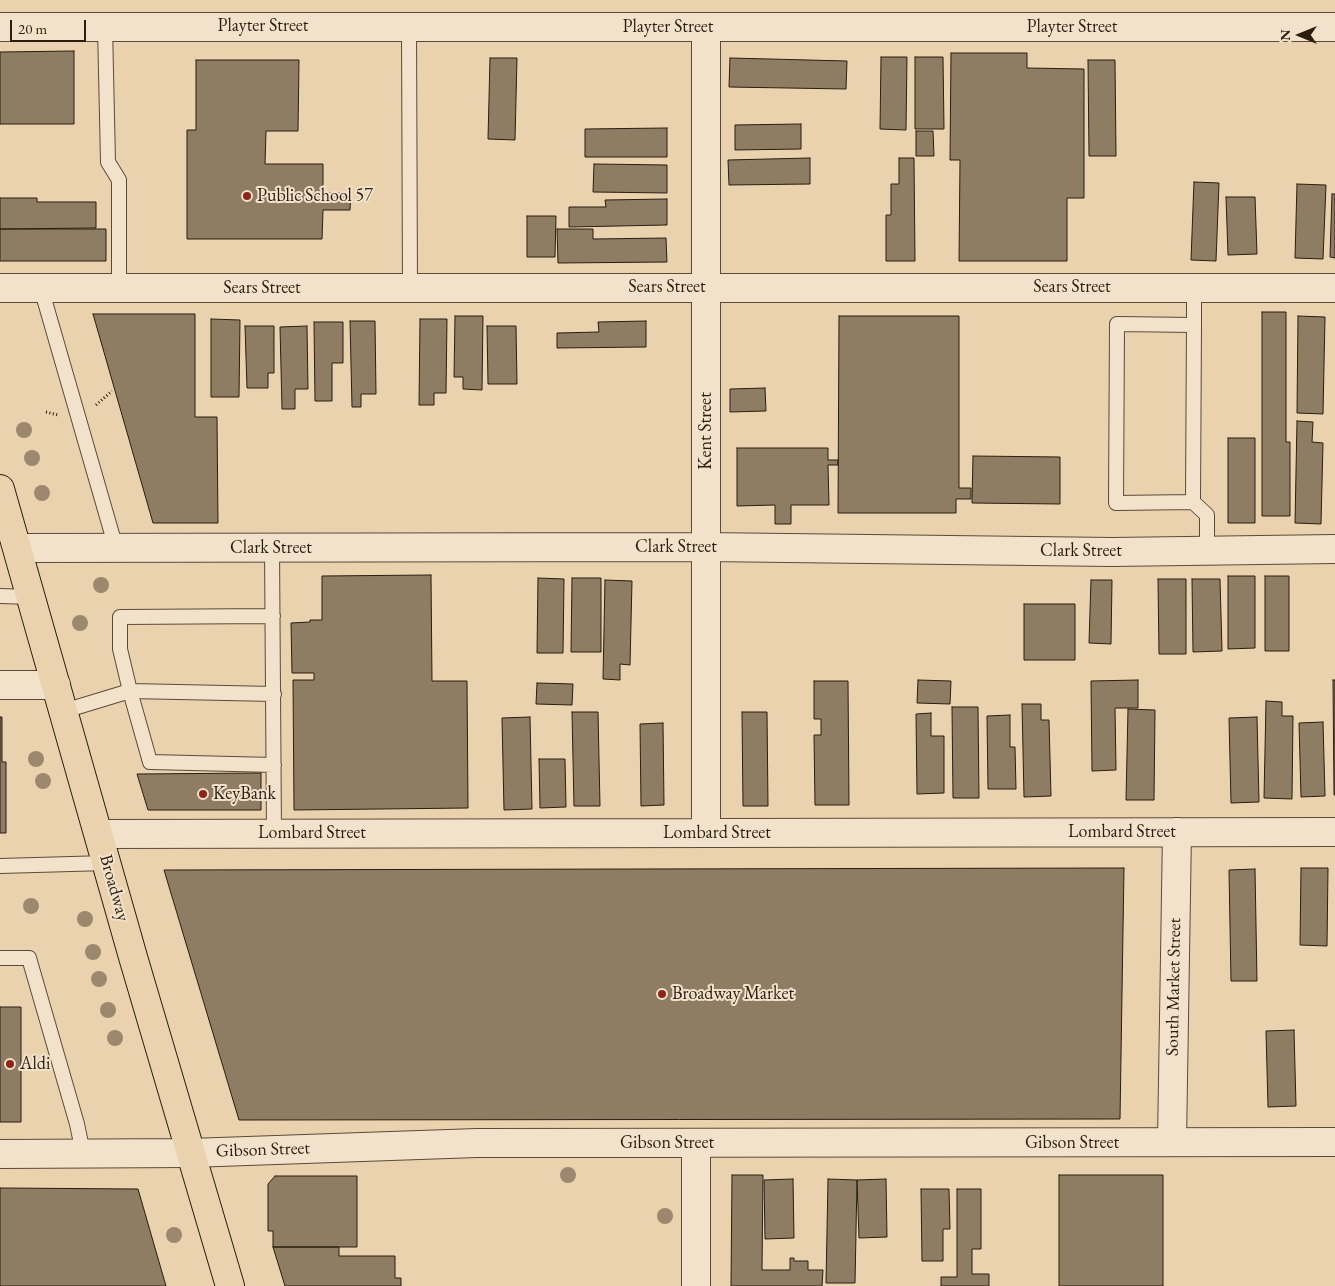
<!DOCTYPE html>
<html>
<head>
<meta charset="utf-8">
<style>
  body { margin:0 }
  #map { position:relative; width:1335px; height:1286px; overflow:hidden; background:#ebd2af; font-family:"EB Garamond",serif }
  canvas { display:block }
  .north { position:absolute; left:1275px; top:10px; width:50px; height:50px; -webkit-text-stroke:4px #f2e2cb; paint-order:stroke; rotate:270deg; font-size:14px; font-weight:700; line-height:20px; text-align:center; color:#291e10 }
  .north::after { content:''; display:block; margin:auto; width:18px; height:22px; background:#291e10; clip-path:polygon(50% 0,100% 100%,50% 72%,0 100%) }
  .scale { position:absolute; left:10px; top:20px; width:76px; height:22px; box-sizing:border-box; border:2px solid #291e10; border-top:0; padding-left:6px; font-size:15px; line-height:18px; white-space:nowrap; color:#291e10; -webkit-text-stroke:4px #f2e2cb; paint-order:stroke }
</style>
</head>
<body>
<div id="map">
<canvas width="1335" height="1286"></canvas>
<div class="north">N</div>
<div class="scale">20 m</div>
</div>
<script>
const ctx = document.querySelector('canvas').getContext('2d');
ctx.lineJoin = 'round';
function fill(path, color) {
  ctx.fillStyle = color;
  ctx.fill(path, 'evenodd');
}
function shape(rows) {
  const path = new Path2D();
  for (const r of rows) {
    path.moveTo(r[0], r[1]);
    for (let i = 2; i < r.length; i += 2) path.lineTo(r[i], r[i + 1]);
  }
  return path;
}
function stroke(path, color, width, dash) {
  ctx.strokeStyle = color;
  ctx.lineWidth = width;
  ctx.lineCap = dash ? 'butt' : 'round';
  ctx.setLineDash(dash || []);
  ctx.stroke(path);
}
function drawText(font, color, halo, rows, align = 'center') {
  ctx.font = font + ' "EB Garamond",serif';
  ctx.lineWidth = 4;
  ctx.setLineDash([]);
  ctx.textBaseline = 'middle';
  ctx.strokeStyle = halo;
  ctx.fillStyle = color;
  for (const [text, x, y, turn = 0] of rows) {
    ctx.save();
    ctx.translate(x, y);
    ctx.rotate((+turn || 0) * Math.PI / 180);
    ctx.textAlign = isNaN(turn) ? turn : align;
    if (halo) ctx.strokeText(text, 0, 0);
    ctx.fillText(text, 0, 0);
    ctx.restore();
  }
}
const building = shape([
  [74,51,74,124,0,124,0,52,74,51],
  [951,53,1027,53,1027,68,1084,69,1084,198,1067,198,1067,261,959,261,960,160,950,160,951,53],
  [881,57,907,57,906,130,880,129,881,57],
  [915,57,943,57,944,129,915,129,915,57],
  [490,58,517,58,515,140,488,139,490,58],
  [730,58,847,61,846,89,729,87,730,58],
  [196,60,299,60,298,131,266,131,265,164,323,164,323,193,351,193,350,210,323,210,322,239,187,239,187,130,196,130,196,60],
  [1088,60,1115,60,1116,156,1089,156,1088,60],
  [801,124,801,149,735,150,735,125,801,124],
  [667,128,667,157,585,157,585,129,667,128],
  [916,131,933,131,934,156,916,156,916,131],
  [810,158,810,184,729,185,728,160,810,158],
  [899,158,914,158,915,261,886,261,886,215,891,215,891,184,899,184,899,158],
  [594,164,667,165,667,193,593,192,594,164],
  [1194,182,1219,183,1216,261,1191,260,1194,182],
  [1297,184,1326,185,1323,259,1295,258,1297,184],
  [1332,194,1335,194,1335,258,1330,257,1332,194],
  [1226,197,1255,197,1257,254,1228,255,1226,197],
  [0,198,37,198,37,202,96,202,96,228,0,229,0,198],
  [667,199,667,225,569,227,569,207,606,207,605,200,667,199],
  [527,216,556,216,555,257,527,257,527,216],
  [0,229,106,229,106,261,0,261,0,229],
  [557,229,593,229,593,239,666,238,667,262,558,263,557,229],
  [1262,312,1286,312,1286,442,1290,442,1290,516,1262,516,1262,312],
  [93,314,195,314,195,417,217,417,218,523,153,523,93,314],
  [455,316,483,316,482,390,463,389,463,377,454,377,455,316],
  [839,316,959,316,959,488,971,488,971,499,956,499,956,513,838,513,839,316],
  [1298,316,1325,317,1323,414,1297,413,1298,316],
  [211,319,240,320,239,397,211,397,211,319],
  [420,319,447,319,446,393,434,393,434,405,419,405,420,319],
  [350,321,375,321,376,394,361,394,361,407,352,407,350,321],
  [646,321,646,347,557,348,557,333,599,332,598,322,646,321],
  [314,322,343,322,343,363,332,363,332,401,315,401,314,322],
  [245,326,274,326,274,373,268,373,268,388,247,388,245,326],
  [307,326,308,389,295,389,295,409,282,409,280,327,307,326],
  [487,326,516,326,517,384,488,384,487,326],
  [765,388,766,411,730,412,730,389,765,388],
  [1297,421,1313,422,1312,442,1323,443,1321,524,1295,523,1297,421],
  [1228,438,1255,438,1255,523,1228,523,1228,438],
  [737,448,828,448,828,460,838,460,838,465,828,465,829,505,791,505,791,524,775,524,775,505,737,506,737,448],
  [973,456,1060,457,1060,504,972,503,973,456],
  [431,575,432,681,467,681,468,808,294,810,293,680,314,680,314,673,292,673,291,623,310,622,310,620,322,620,322,576,431,575],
  [1228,576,1255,576,1255,648,1228,649,1228,576],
  [1265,576,1289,576,1289,651,1265,651,1265,576],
  [538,578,564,579,563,653,537,653,538,578],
  [572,578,601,578,601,652,571,652,572,578],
  [1158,579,1186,579,1186,654,1159,654,1158,579],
  [1192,579,1220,579,1222,651,1193,652,1192,579],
  [605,580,632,581,630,665,620,664,620,680,603,679,605,580],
  [1091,580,1112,580,1111,644,1089,643,1091,580],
  [1024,604,1075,604,1075,660,1024,660,1024,604],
  [918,680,951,681,950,704,917,703,918,680],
  [1138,680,1138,708,1115,708,1116,770,1092,771,1091,681,1138,680],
  [1333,680,1335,680,1335,795,1334,795,1333,680],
  [814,681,848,681,849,805,815,805,814,735,821,735,821,719,814,719,814,681],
  [537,683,573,684,572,705,536,704,537,683],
  [1266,701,1282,702,1282,716,1293,716,1292,799,1264,798,1266,701],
  [1022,704,1041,704,1041,720,1049,720,1051,796,1024,797,1022,704],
  [952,707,978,707,979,798,953,798,952,707],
  [1128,709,1155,710,1154,800,1126,800,1128,709],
  [572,712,598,712,600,806,574,806,572,712],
  [742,712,767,712,768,806,743,806,742,712],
  [931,713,931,736,944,736,944,793,917,794,916,714,931,713],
  [1010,715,1010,747,1015,747,1016,789,988,789,987,716,1010,715],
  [0,717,2,717,2,762,6,762,6,833,0,833,0,717],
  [530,717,532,809,504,810,502,718,530,717],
  [1257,717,1259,802,1231,803,1229,718,1257,717],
  [1323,722,1325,796,1301,797,1299,723,1323,722],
  [663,723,664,805,641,806,640,724,663,723],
  [539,759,565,759,566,807,540,808,539,759],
  [261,773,261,810,148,810,137,774,261,773],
  [1124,868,1120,1119,239,1120,164,870,1124,868],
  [1301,868,1328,868,1327,946,1300,945,1301,868],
  [1255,869,1257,981,1231,981,1229,870,1255,869],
  [0,1007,21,1007,21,1122,0,1122,0,1007],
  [1294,1030,1296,1106,1268,1107,1266,1031,1294,1030],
  [732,1175,763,1175,762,1270,790,1270,790,1258,794,1258,794,1261,808,1261,808,1270,823,1270,822,1286,731,1286,732,1175],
  [1059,1175,1163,1175,1163,1286,1059,1286,1059,1175],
  [275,1176,357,1176,357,1247,273,1247,273,1231,268,1231,268,1184,275,1176],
  [793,1179,794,1238,765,1239,764,1180,793,1179],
  [828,1179,857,1180,855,1283,826,1283,828,1179],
  [886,1179,887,1237,859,1238,857,1180,886,1179],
  [0,1188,138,1189,166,1286,0,1286,0,1188],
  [921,1189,949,1189,950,1229,943,1229,943,1261,922,1261,921,1189],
  [957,1189,981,1189,981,1249,972,1249,972,1274,989,1274,989,1286,941,1286,941,1277,957,1277,957,1189],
  [273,1247,339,1247,339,1256,395,1256,395,1278,401,1278,401,1286,285,1286,273,1247]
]);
fill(building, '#8e7c63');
stroke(building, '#291e10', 1);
const lane = shape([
  [105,26,108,162,119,180,119,288],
  [409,27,410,288],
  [1194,287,1194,325,1193,502,1116,503,1117,324,1194,325],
  [41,288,116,548],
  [1193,502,1207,515,1207,551],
  [272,548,274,833],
  [0,596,32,597],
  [273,616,120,617,120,649,130,691,150,762,274,765],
  [64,711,130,691,274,694],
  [0,866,107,863],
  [0,958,29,958,77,1124,83,1153]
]);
const street = shape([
  [0,27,1335,27],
  [706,28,706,833],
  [0,288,1335,288],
  [18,548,706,547,1112,552,1335,549],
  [0,685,56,685],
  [99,834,1335,832],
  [1172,1142,1177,832],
  [696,1143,696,1286],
  [0,1154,190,1153,477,1143,1335,1142]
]);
const primary = shape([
  [0,489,133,957,230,1286]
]);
stroke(lane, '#5a4b38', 16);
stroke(street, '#5a4b38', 30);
stroke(primary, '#291e10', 30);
stroke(shape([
  [96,405,112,391],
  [46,412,58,415]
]), '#291e10', 3, [1, 2.5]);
stroke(lane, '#f2e2cb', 14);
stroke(street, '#f2e2cb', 28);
stroke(primary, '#ebd2af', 28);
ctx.fillStyle = '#9b886e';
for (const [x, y] of [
  [24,430],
  [32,458],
  [42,493],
  [101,585],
  [80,623],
  [36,759],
  [43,781],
  [31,906],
  [85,919],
  [93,952],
  [99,979],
  [108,1010],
  [115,1038],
  [568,1175],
  [665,1216],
  [174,1235]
]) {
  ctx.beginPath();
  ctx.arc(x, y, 8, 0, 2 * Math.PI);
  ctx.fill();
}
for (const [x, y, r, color] of [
  [247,196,5,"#8f2418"],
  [203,794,5,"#8f2418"],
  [662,994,5,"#8f2418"],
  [10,1064,5,"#8f2418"]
]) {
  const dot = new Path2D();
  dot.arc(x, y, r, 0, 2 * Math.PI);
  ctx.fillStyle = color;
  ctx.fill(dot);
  stroke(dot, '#f2e2cb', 2);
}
drawText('18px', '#291e10', '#f2e2cb', [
  ["Playter Street",263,26],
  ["Playter Street",668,27],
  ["Playter Street",1072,27],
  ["Sears Street",667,287],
  ["Sears Street",1072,287],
  ["Sears Street",262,288],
  ["Kent Street",706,431,-90],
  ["Clark Street",676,547],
  ["Clark Street",271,548],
  ["Clark Street",1081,551],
  ["Lombard Street",1122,832],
  ["Lombard Street",312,833],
  ["Lombard Street",717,833],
  ["Broadway",114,888,74],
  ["South Market Street",1174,987,-89],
  ["Gibson Street",667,1143],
  ["Gibson Street",1072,1143],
  ["Gibson Street",263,1150,-2]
]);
drawText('18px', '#291e10', '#f2e2cb', [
  ["Public School 57",257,196],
  ["KeyBank",213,794],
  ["Broadway Market",672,994],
  ["Aldi",20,1064]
], 'left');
</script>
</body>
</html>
